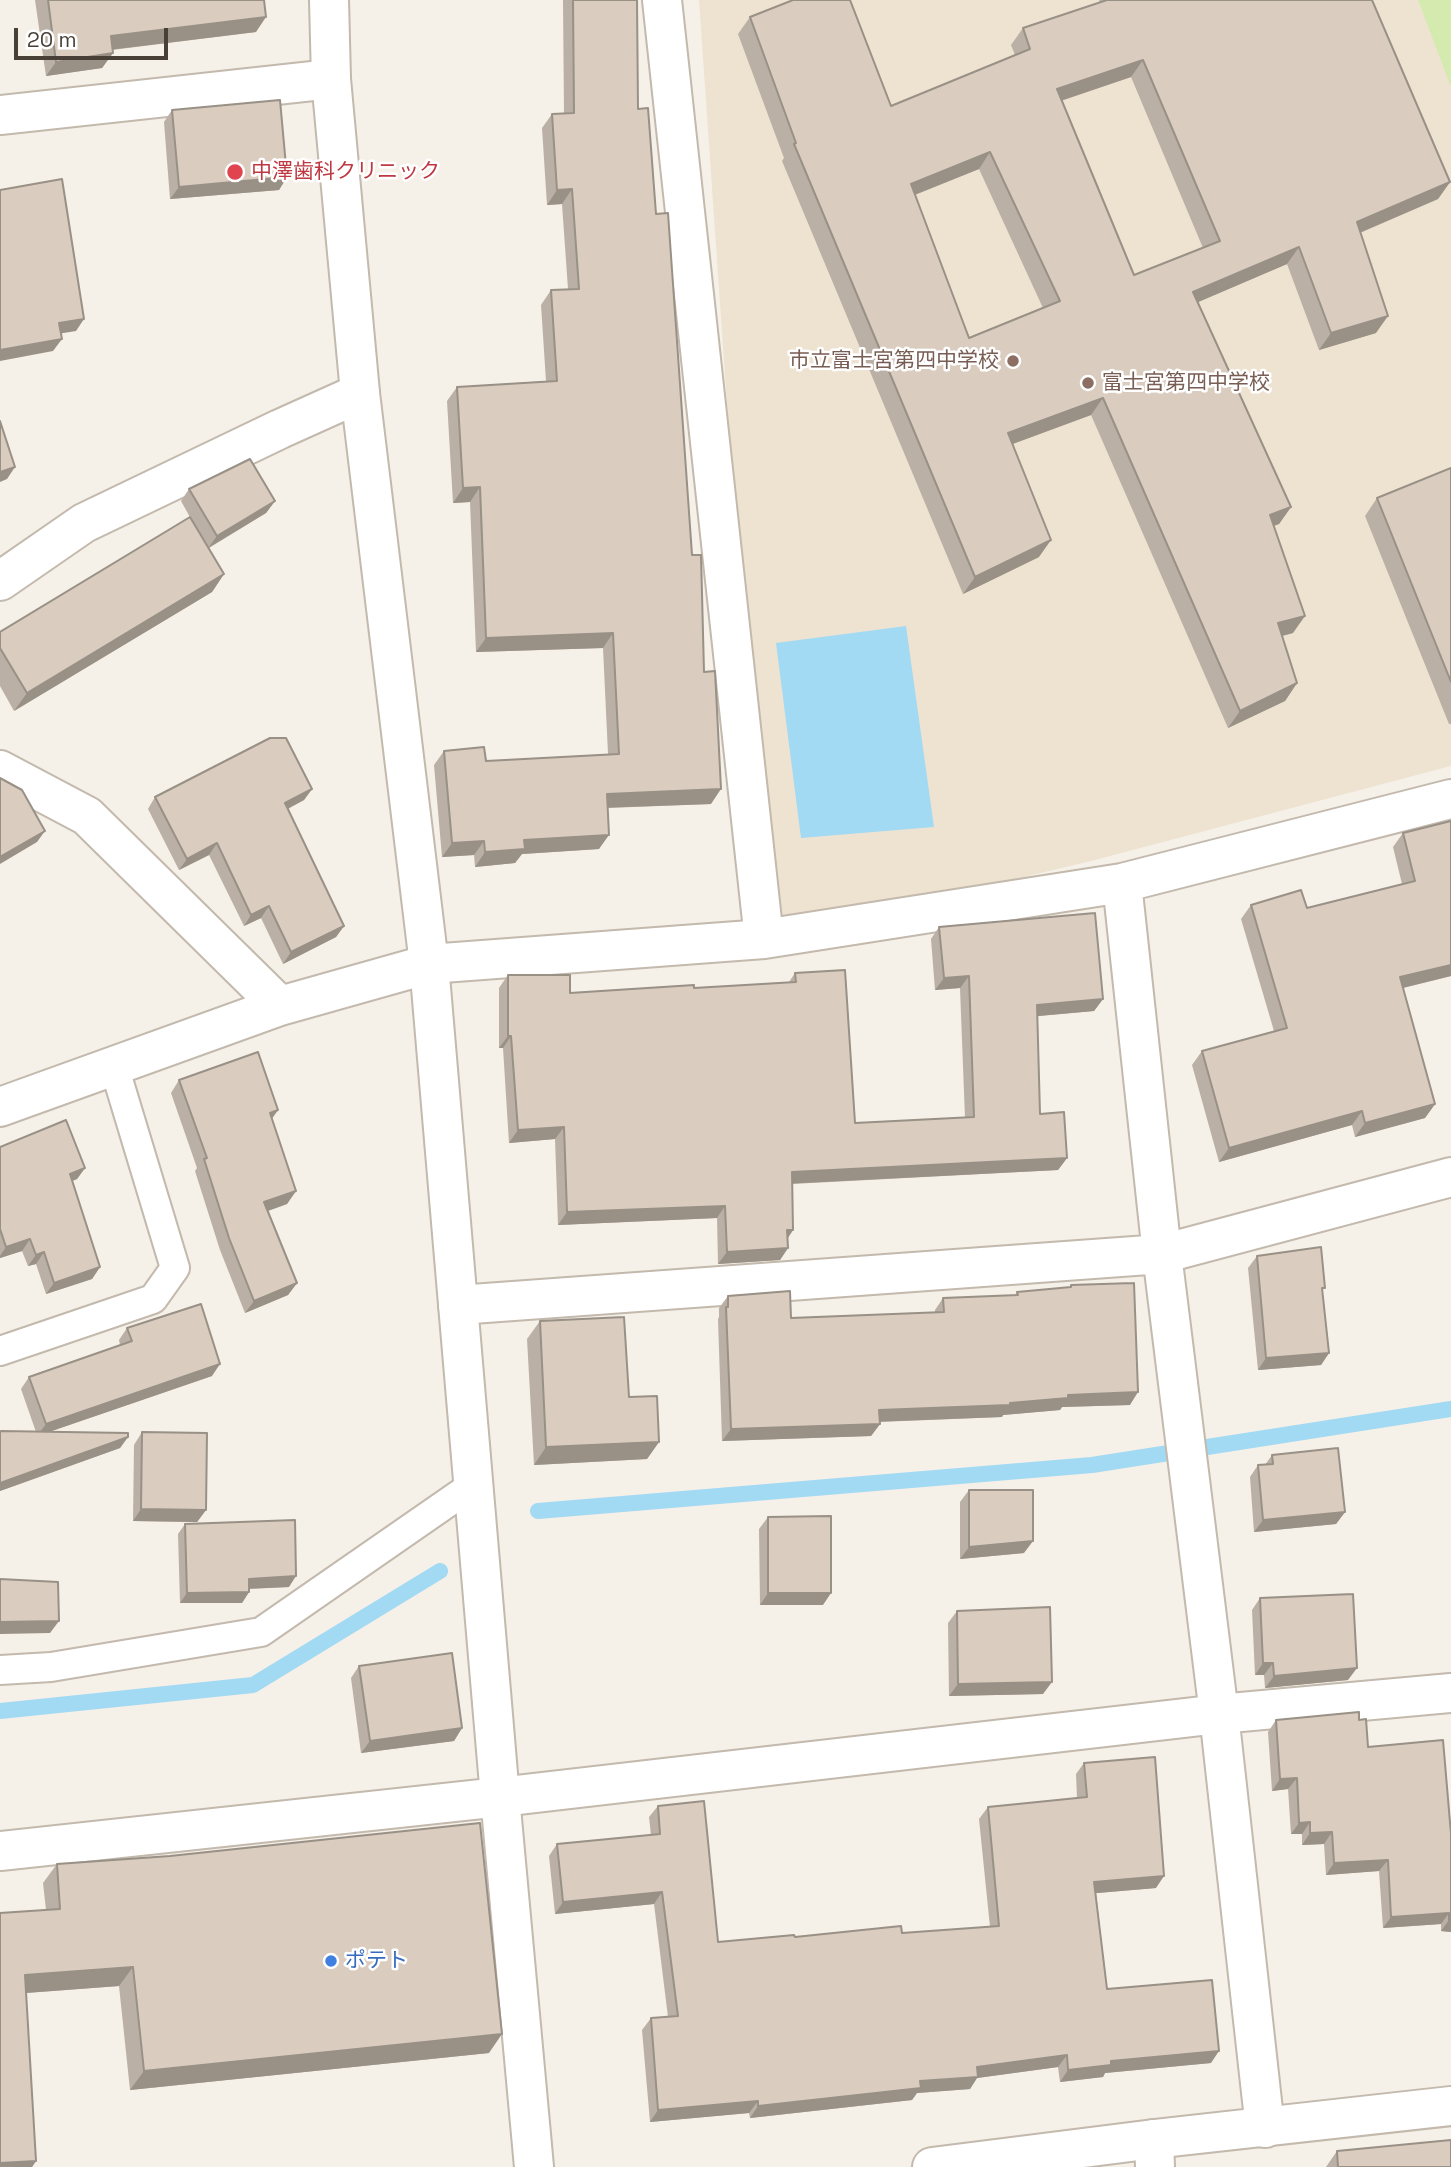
<!DOCTYPE html>
<html>
<head>
<meta charset="utf-8">
<style>
  body { margin:0 }
  #map { position:relative; width:1451px; height:2167px; overflow:hidden; background:#f5f0e8; font-family:"Space Grotesk",sans-serif }
  canvas { display:block }
  .scale { position:absolute; left:14px; top:28px; width:154px; height:32px; box-sizing:border-box; border:4px solid #484036; border-top:0; padding-left:9px; font-size:21px; line-height:24px; white-space:nowrap; color:#484036; -webkit-text-stroke:5px #fff; paint-order:stroke }
</style>
</head>
<body>
<div id="map">
<canvas width="1451" height="2167"></canvas>
<div class="scale">20 m</div>
</div>
<script>
const ctx = document.querySelector('canvas').getContext('2d');
ctx.lineJoin = 'round';
function fill(path, color) {
  ctx.fillStyle = color;
  ctx.fill(path, 'evenodd');
}
function shape(rows) {
  const path = new Path2D();
  for (const r of rows) {
    path.moveTo(r[0], r[1]);
    for (let i = 2; i < r.length; i += 2) path.lineTo(r[i], r[i + 1]);
  }
  return path;
}
function stroke(path, color, width, dash) {
  ctx.strokeStyle = color;
  ctx.lineWidth = width;
  ctx.lineCap = dash ? 'butt' : 'round';
  ctx.setLineDash(dash || []);
  ctx.stroke(path);
}
function drawText(font, color, halo, rows, align = 'center') {
  ctx.font = font + ' "Space Grotesk","Noto Sans JP",sans-serif';
  ctx.lineWidth = 5;
  ctx.setLineDash([]);
  ctx.textBaseline = 'middle';
  ctx.strokeStyle = halo;
  ctx.fillStyle = color;
  for (const [text, x, y, turn = 0] of rows) {
    ctx.save();
    ctx.translate(x, y);
    ctx.rotate((+turn || 0) * Math.PI / 180);
    ctx.textAlign = isNaN(turn) ? turn : align;
    if (halo) ctx.strokeText(text, 0, 0);
    ctx.fillText(text, 0, 0);
    ctx.restore();
  }
}
fill(shape([
  [699,0,1451,0,1451,766,1091,861,764,939]
]), '#eee3d1');
fill(shape([
  [1418,0,1451,0,1451,87]
]), '#d5eaaf');
fill(shape([
  [906,626,934,827,801,838,776,643]
]), '#a2d9f3');
stroke(shape([
  [538,1511,1092,1465,1451,1409],
  [0,1711,253,1685,440,1571]
]), '#a2d9f3', 16);
const service = shape([
  [0,1351,153,1299,175,1268,114,1066],
  [0,1670,51,1667,261,1632,473,1485]
]);
const minor = shape([
  [662,0,764,939],
  [0,115,331,79],
  [0,581,84,523,280,429,360,393],
  [0,770,87,816,280,1006],
  [1122,883,1162,1254,1219,1714,1265,2128],
  [0,1107,280,1006,429,964,764,939,1122,883,1451,799],
  [458,1305,1162,1254,1451,1177],
  [0,1851,500,1797,1219,1714,1451,1693],
  [1154,2139,1155,2167]
]);
const tertiary = shape([
  [329,0,331,79,360,393,429,964,500,1797,534,2167],
  [932,2167,1154,2139,1451,2106]
]);
stroke(service, '#c3b9ad', 32);
stroke(minor, '#c3b9ad', 42);
stroke(tertiary, '#c3b9ad', 42);
stroke(service, '#fff', 28);
stroke(minor, '#fff', 38);
stroke(tertiary, '#fff', 38);
fill(shape([
  [35,0,264,0,256,32,112,50,113,53,102,68,46,76],
  [563,0,637,0,638,109,656,214,692,555,704,672,711,804,608,808,599,849,522,854,515,863,475,867,474,855,442,857,434,765,444,751,486,761,608,754,603,648,476,652,470,502,453,503,447,401,457,387,546,381,541,305,551,290,568,289,562,204,547,205,542,128,552,114,564,113],
  [1099,0,1372,0,1450,182,1438,199,1360,233,1376,333,1319,350,1287,264,1198,302,1291,507,1279,524,1273,526,1293,633,1282,636,1297,683,1285,701,1228,728,1091,415,1013,444,1039,557,963,594,782,161,784,158,738,34,750,17,891,106,1015,55,1011,45,1023,28,1100,2],
  [1131,77,1203,248,1134,275,1061,101],
  [979,169,1043,308,969,338,915,195],
  [172,110,287,177,279,190,170,199,164,122],
  [1451,468,1451,724,1449,724,1365,516,1377,498],
  [189,489,275,501,266,513,209,548,224,574,212,592,14,711,0,686,0,632,196,528,181,501],
  [312,789,304,800,288,809,344,926,336,937,283,964,261,918,244,926,209,855,179,870,148,809,155,797],
  [1403,833,1451,976,1403,988,1435,1104,1425,1118,1355,1137,1352,1125,1219,1162,1192,1065,1202,1051,1274,1031,1241,919,1251,905,1307,908,1402,884,1393,847],
  [939,927,1103,999,1094,1011,1037,1016,1040,1114,1067,1158,1058,1170,792,1184,793,1230,788,1238,788,1248,780,1260,718,1264,717,1218,558,1225,555,1139,509,1143,503,1048,499,1048,499,988,508,975,570,993,694,988,789,982,795,973,855,1123,965,1118,960,988,935,990,931,939],
  [179,1080,278,1110,272,1119,296,1191,287,1204,268,1211,297,1283,288,1295,245,1313,220,1250,195,1171,197,1168,171,1093],
  [0,1147,85,1168,77,1179,72,1181,100,1267,92,1279,46,1294,36,1264,28,1266,22,1251,0,1258],
  [1257,1256,1322,1292,1329,1353,1321,1365,1258,1370,1248,1268],
  [1071,1285,1130,1405,1062,1407,1060,1410,1003,1415,1002,1417,879,1422,880,1424,871,1436,722,1441,718,1319,719,1317,719,1308,728,1296,791,1318,935,1313,935,1310,943,1298,1015,1295,1017,1292,1070,1287],
  [540,1321,629,1397,659,1442,647,1459,534,1465,527,1339],
  [127,1328,212,1376,49,1432,128,1437,120,1448,0,1491,0,1432,36,1432,21,1389,29,1377,120,1345,119,1340],
  [142,1432,206,1510,197,1522,133,1521,134,1445],
  [1272,1455,1345,1512,1336,1524,1254,1532,1250,1477,1258,1465,1265,1465],
  [969,1490,1024,1553,960,1559,960,1502],
  [768,1517,823,1605,760,1605,759,1529],
  [185,1524,289,1587,249,1589,249,1592,242,1603,180,1603,178,1534],
  [1260,1598,1348,1680,1265,1688,1264,1675,1255,1675,1252,1610],
  [957,1611,1043,1694,949,1696,948,1623],
  [359,1666,462,1728,454,1741,361,1753,351,1678],
  [1276,1720,1359,1720,1368,1747,1451,1834,1451,1932,1441,1931,1441,1924,1383,1928,1379,1871,1326,1875,1324,1844,1302,1845,1302,1834,1291,1834,1288,1789,1272,1791,1268,1732],
  [1084,1763,1156,1888,1096,1893,1107,1989,1211,2063,1105,2073,1103,2077,1060,2082,1058,2067,977,2078,970,2089,917,2093,912,2100,750,2118,749,2113,650,2122,642,2030,651,2018,668,2017,654,1904,555,1914,549,1856,557,1844,651,1835,649,1817,658,1806,718,1942,795,1937,902,1933,990,1927,979,1819,988,1807,1077,1798,1076,1774],
  [57,1864,489,2053,130,2090,119,1986,26,1993,36,2161,32,2167,0,2167,0,1913,46,1910,43,1883],
  [1337,2151,1451,2167,1326,2167]
]), '#bbb0a5');
fill(shape([
  [266,17,256,32,100,51,111,36],
  [113,53,102,68,46,76,56,62],
  [1143,60,1131,77,1045,106,1057,89],
  [990,152,979,169,899,201,911,184],
  [287,177,279,190,170,199,179,187],
  [1450,182,1438,199,1345,239,1357,222],
  [572,189,562,204,547,205,557,190],
  [1299,247,1287,264,1182,309,1193,292],
  [1388,316,1376,333,1319,350,1331,333],
  [84,319,76,331,51,335,59,323],
  [62,339,53,351,0,361,0,350],
  [1103,398,1091,415,996,450,1008,433],
  [15,467,7,479,0,482,0,472],
  [480,487,470,502,453,503,463,488],
  [275,501,266,513,208,548,217,536],
  [1291,507,1279,524,1258,532,1270,515],
  [1051,540,1039,557,963,594,975,577],
  [224,574,212,592,14,711,27,693],
  [1305,616,1293,633,1266,640,1278,623],
  [613,633,603,648,476,652,486,638],
  [1297,683,1285,701,1228,728,1240,711],
  [312,789,304,800,277,814,285,803],
  [721,789,711,804,597,808,607,794],
  [45,831,37,842,0,864,0,857],
  [609,835,599,849,522,854,515,863,475,867,485,852,524,840],
  [484,841,474,855,442,857,452,843],
  [217,843,209,855,179,870,187,859],
  [269,906,261,918,244,926,251,915],
  [344,926,336,937,283,964,291,952],
  [1451,965,1451,976,1390,991,1400,977],
  [969,976,960,988,935,990,944,978],
  [1103,999,1094,1011,1028,1017,1037,1005],
  [508,1036,511,1036,503,1048,499,1048],
  [1435,1104,1425,1118,1355,1137,1365,1123],
  [278,1110,269,1122,270,1113],
  [1362,1111,1352,1125,1219,1162,1229,1148],
  [564,1127,555,1139,509,1143,518,1130],
  [1067,1158,1058,1170,783,1184,792,1172],
  [85,1168,77,1179,62,1185,70,1174],
  [296,1191,287,1204,256,1215,264,1202],
  [725,1206,717,1218,558,1225,567,1212],
  [787,1230,793,1230,785,1242],
  [30,1239,22,1251,0,1258,0,1256,6,1247],
  [788,1248,780,1260,718,1264,727,1252],
  [44,1252,36,1264,28,1266,36,1255],
  [100,1267,92,1279,46,1294,54,1283],
  [297,1283,288,1295,245,1313,254,1301],
  [1329,1353,1321,1365,1258,1370,1266,1358],
  [220,1364,212,1376,37,1436,46,1424],
  [1138,1392,1130,1405,1062,1407,1060,1410,1003,1415,1002,1417,870,1422,879,1410,1010,1403,1068,1395],
  [880,1424,871,1436,722,1441,731,1429],
  [128,1437,120,1448,0,1491,0,1483],
  [659,1442,647,1459,534,1465,546,1447],
  [141,1509,206,1510,197,1522,133,1521],
  [1345,1512,1336,1524,1254,1532,1263,1520],
  [1033,1541,1024,1553,960,1559,969,1547],
  [296,1576,289,1587,242,1589,249,1579],
  [249,1592,242,1603,180,1603,187,1593],
  [768,1593,831,1593,823,1605,760,1605],
  [59,1621,50,1633,0,1634,0,1622],
  [1263,1663,1273,1663,1264,1675,1255,1675],
  [1357,1668,1348,1680,1265,1688,1274,1676],
  [1052,1682,1043,1694,949,1696,958,1684],
  [462,1728,454,1741,361,1753,370,1741],
  [1297,1778,1288,1789,1272,1791,1280,1779],
  [1310,1822,1302,1834,1291,1834,1299,1823],
  [1332,1832,1324,1844,1302,1845,1310,1833],
  [1388,1860,1379,1871,1326,1875,1334,1863],
  [1164,1876,1156,1888,1086,1894,1094,1882],
  [662,1892,654,1904,555,1914,563,1902],
  [1449,1913,1441,1924,1383,1928,1391,1917],
  [1449,1920,1451,1920,1451,1932,1441,1931],
  [133,1967,119,1986,12,1994,25,1975],
  [502,2034,489,2053,130,2090,144,2071],
  [1219,2051,1211,2063,1105,2073,1103,2077,1060,2082,1068,2070,1111,2061],
  [1067,2055,1058,2067,977,2078,970,2089,917,2093,912,2100,750,2118,758,2106,920,2081,977,2067],
  [758,2101,749,2113,650,2122,658,2110],
  [36,2161,32,2167,0,2167,0,2163]
]), '#999086');
const building = shape([
  [48,0,264,0,266,17,111,36,113,53,56,62,48,0],
  [573,0,637,0,638,109,648,108,656,214,668,213,692,555,701,555,704,672,715,671,721,789,607,794,609,835,524,840,525,849,485,852,484,841,452,843,444,751,484,747,486,761,619,754,613,633,486,638,480,487,463,488,457,387,557,381,551,290,579,289,572,189,557,190,552,114,574,113,573,0],
  [793,0,850,0,891,106,1030,49,1023,28,1107,0,1372,0,1450,182,1357,222,1388,316,1331,333,1299,247,1193,292,1291,507,1270,515,1305,616,1278,623,1297,683,1240,711,1103,398,1008,433,1051,540,975,577,794,144,796,143,750,17,793,0],
  [1143,60,1220,241,1134,275,1057,89,1143,60],
  [990,152,1060,301,969,338,911,184,990,152],
  [280,100,287,177,179,187,172,110,280,100],
  [62,179,84,319,59,323,62,339,0,350,0,190,62,179],
  [0,421,15,467,0,472,0,421],
  [250,459,275,501,217,536,189,489,250,459],
  [1451,468,1451,682,1377,498,1451,468],
  [190,517,224,574,27,693,0,648,0,632,190,517],
  [270,738,286,738,312,789,285,803,344,926,291,952,269,906,251,915,217,843,187,859,155,797,270,738],
  [0,778,22,790,45,831,0,857,0,778],
  [1451,821,1451,965,1400,977,1435,1104,1365,1123,1362,1111,1229,1148,1202,1051,1287,1028,1251,905,1301,890,1307,908,1415,881,1403,833,1451,821],
  [1095,913,1103,999,1037,1005,1040,1114,1064,1112,1067,1158,792,1172,793,1230,787,1230,788,1248,727,1252,725,1206,567,1212,564,1127,518,1130,511,1036,508,1036,508,975,570,975,570,993,694,985,694,988,796,982,795,973,845,970,855,1123,974,1117,969,976,944,978,939,927,1095,913],
  [258,1052,278,1110,270,1113,296,1191,264,1202,297,1283,254,1301,229,1238,204,1159,207,1158,179,1080,258,1052],
  [66,1120,85,1168,70,1174,100,1267,54,1283,44,1252,36,1255,30,1239,6,1247,0,1229,0,1147,66,1120],
  [1321,1247,1325,1288,1322,1288,1329,1353,1266,1358,1257,1256,1321,1247],
  [1134,1283,1138,1392,1068,1395,1068,1398,1010,1403,1010,1405,879,1410,880,1424,731,1429,726,1307,728,1307,728,1296,790,1291,791,1318,944,1312,943,1298,1018,1295,1017,1292,1071,1287,1071,1285,1134,1283],
  [201,1304,220,1364,46,1424,29,1377,132,1341,127,1328,201,1304],
  [624,1317,629,1397,657,1396,659,1442,546,1447,540,1321,624,1317],
  [1,1431,128,1433,128,1437,0,1483,0,1432,1,1431],
  [142,1432,207,1433,206,1510,141,1509,142,1432],
  [1338,1448,1345,1512,1263,1520,1258,1465,1273,1464,1272,1455,1338,1448],
  [969,1490,1033,1490,1033,1541,969,1547,969,1490],
  [831,1516,831,1593,768,1593,768,1517,831,1516],
  [295,1520,296,1576,249,1579,249,1592,187,1593,185,1524,295,1520],
  [0,1579,58,1582,59,1621,0,1622,0,1579],
  [1353,1594,1357,1668,1274,1676,1273,1663,1263,1663,1260,1598,1353,1594],
  [1050,1607,1052,1682,958,1684,957,1611,1050,1607],
  [452,1653,462,1728,370,1741,359,1666,452,1653],
  [1359,1712,1359,1720,1366,1719,1368,1747,1443,1740,1451,1834,1451,1920,1449,1920,1449,1913,1391,1917,1388,1860,1334,1863,1332,1832,1310,1833,1310,1822,1299,1823,1297,1778,1280,1779,1276,1720,1359,1712],
  [1155,1757,1164,1876,1094,1882,1107,1989,1212,1980,1219,2051,1111,2061,1111,2065,1068,2070,1067,2055,977,2067,978,2077,920,2081,921,2088,758,2106,758,2101,658,2110,651,2018,678,2016,662,1892,563,1902,557,1844,660,1834,658,1806,704,1801,718,1942,794,1935,795,1937,901,1926,902,1933,999,1926,988,1807,1087,1797,1084,1763,1155,1757],
  [480,1823,502,2034,144,2071,133,1967,25,1975,36,2161,0,2163,0,1913,60,1909,57,1864,170,1856,480,1823],
  [1451,2140,1451,2167,1338,2167,1337,2151,1451,2140]
]);
fill(building, '#dacdc0');
stroke(building, '#999086', 2);
for (const [x, y, r, color] of [
  [235,172,9,"#e0444e"],
  [1013,361,7,"#8d6e63"],
  [1088,383,7,"#8d6e63"],
  [331,1961,7,"#3f7fe0"]
]) {
  const dot = new Path2D();
  dot.arc(x, y, r, 0, 2 * Math.PI);
  ctx.fillStyle = color;
  ctx.fill(dot);
  stroke(dot, '#fff', 2.5);
}
drawText('21px', '#be3a42', '#fff', [
  ["中澤歯科クリニック",251,172]
], 'left');
drawText('21px', '#785e54', '#fff', [
  ["市立富士宮第四中学校",999,361],
  ["富士宮第四中学校",1102,383,"left"]
], 'right');
drawText('21px', '#366cbe', '#fff', [
  ["ポテト",345,1961]
], 'left');
</script>
</body>
</html>
